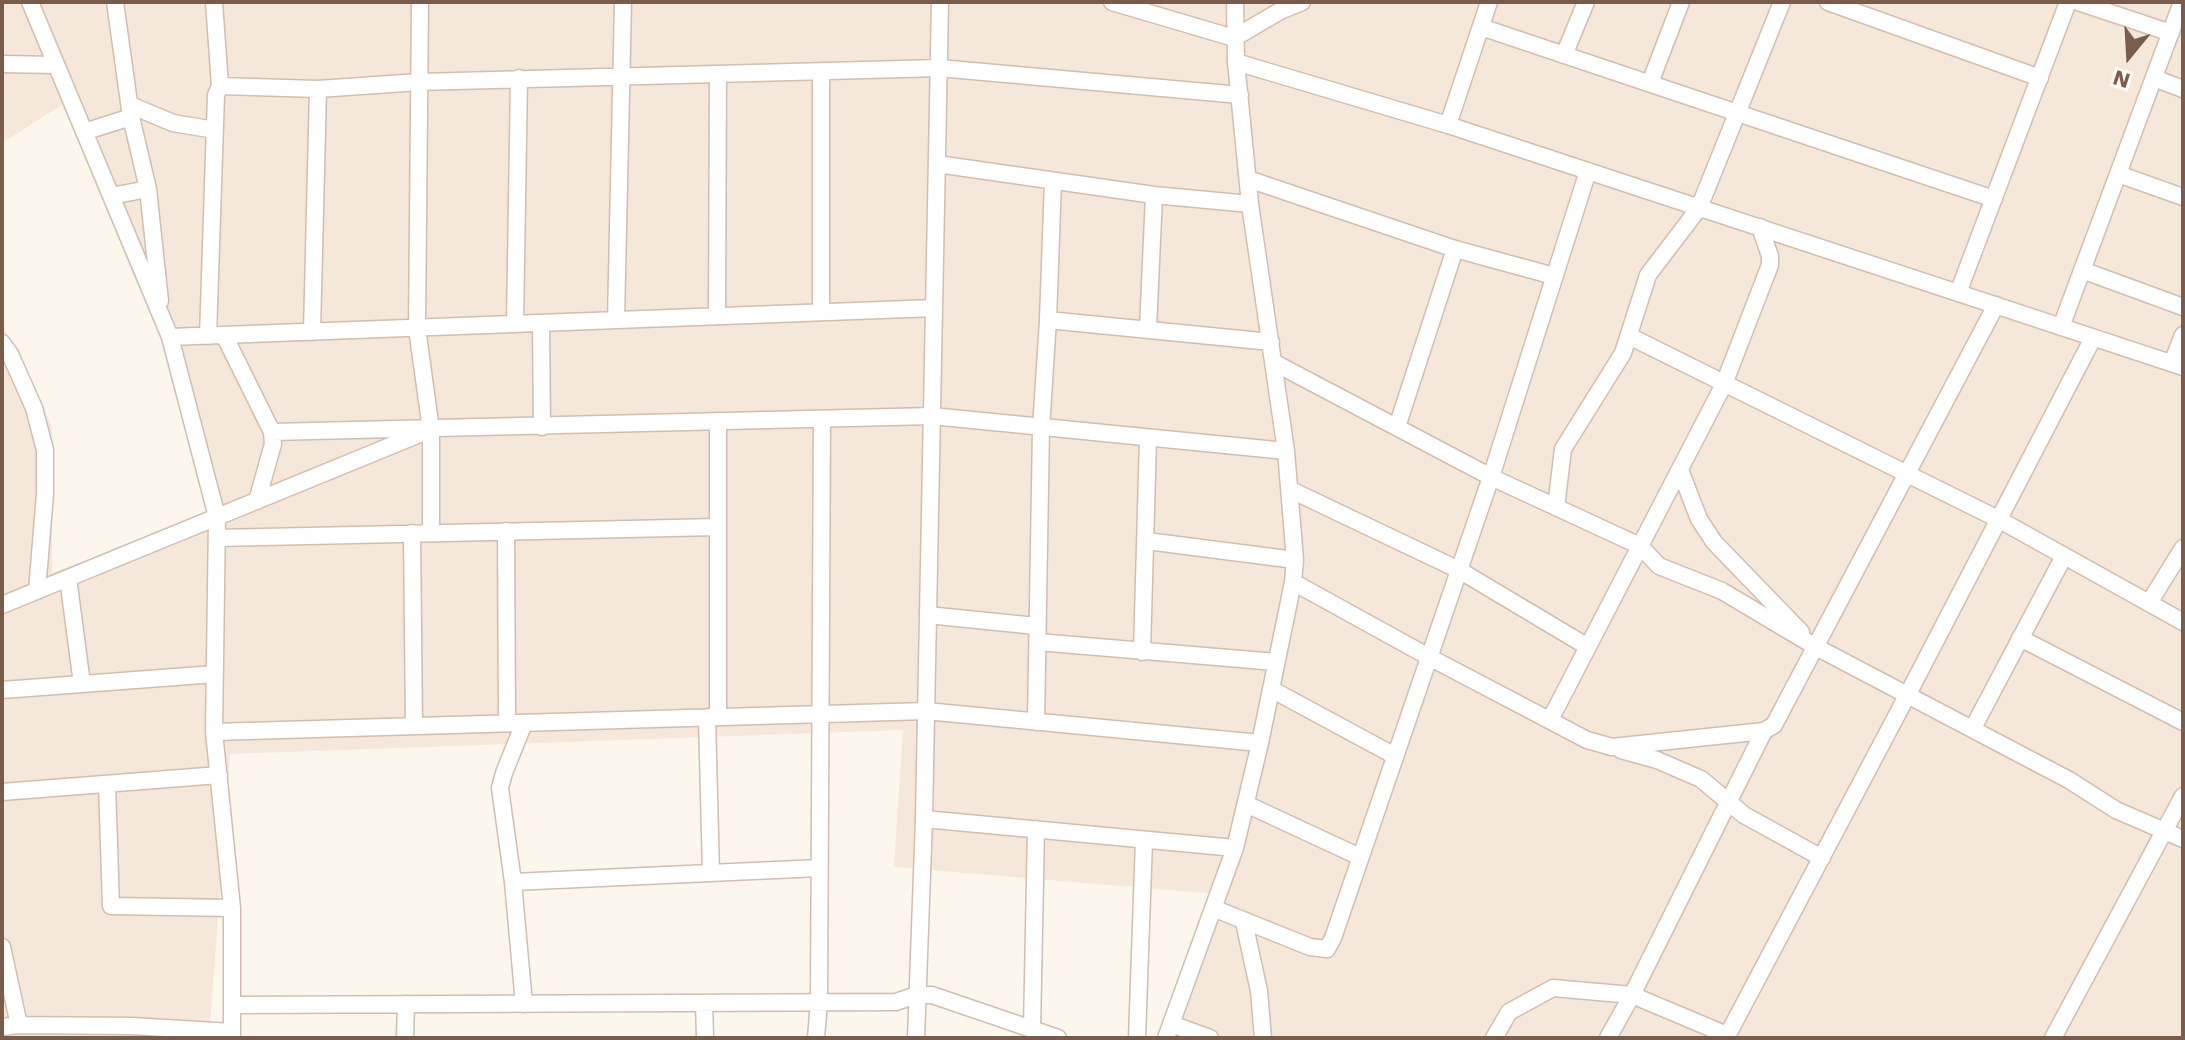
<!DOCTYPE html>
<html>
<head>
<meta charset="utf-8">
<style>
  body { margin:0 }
  #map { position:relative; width:2185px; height:1040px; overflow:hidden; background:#fdf6ec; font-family:"Work Sans",sans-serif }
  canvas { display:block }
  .frame { position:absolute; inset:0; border:4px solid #7a5c4d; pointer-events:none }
  .north { position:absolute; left:2089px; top:16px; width:80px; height:80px; -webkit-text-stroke:6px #fffaf3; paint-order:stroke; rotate:198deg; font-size:22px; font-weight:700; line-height:32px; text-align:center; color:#7a5c4d }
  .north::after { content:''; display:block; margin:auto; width:28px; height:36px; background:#7a5c4d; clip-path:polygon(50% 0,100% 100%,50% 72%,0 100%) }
</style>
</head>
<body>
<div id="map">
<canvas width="2185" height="1040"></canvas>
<div class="frame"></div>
<div class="north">N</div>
</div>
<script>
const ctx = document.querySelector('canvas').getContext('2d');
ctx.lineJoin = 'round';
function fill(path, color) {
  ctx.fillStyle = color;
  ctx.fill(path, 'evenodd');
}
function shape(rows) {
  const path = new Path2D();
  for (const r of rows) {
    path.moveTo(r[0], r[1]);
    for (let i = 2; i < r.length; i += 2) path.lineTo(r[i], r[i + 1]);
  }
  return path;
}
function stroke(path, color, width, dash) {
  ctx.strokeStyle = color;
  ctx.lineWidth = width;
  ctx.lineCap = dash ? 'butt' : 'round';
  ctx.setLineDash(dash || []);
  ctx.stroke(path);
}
fill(shape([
  [2,2,2183,2,2183,1038,1163,1038,1228,895,894,867,903,730,230,754,209,1038,2,1038,2,327,19,352,52,427,52,573,220,510,149,302,68,101,2,143]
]), '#f5e8da');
const minor = shape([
  [30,2,170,337,217,517,214,732,232,908,232,1038],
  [115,2,131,117,148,189,160,301],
  [214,2,220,86],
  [420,2,417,328,431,430,431,533],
  [1112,2,1234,38,1280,11,1302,2],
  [1828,2,2040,78],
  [2078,2,2171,33],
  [1481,27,1994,199],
  [1564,55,1586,2],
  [1236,62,1448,125,2183,367],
  [2,64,56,65],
  [821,72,821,312],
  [2154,78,2183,89],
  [1650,83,1681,2],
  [130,105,173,123,215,130],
  [1448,125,1489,2],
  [84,132,131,117],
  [937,164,1154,195,1250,204],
  [2118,174,2183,197],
  [1248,179,1455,249,1554,276],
  [111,196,148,189],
  [2082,270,2183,307],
  [1958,293,2068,2],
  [717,316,718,74],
  [616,320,623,2],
  [1048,320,1271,342],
  [541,323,542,427],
  [515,324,519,78],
  [2061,327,2182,2],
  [1148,329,1154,195],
  [312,332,318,89],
  [224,335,272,432,273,444,257,501],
  [208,336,216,95,220,86,318,89,419,82,939,68,1240,95],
  [1629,336,1998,519,2183,622],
  [170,337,934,308],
  [2,343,10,354,34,408,45,450,45,494,37,591],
  [1273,362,1491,477,1640,546,1659,566,1722,591,1816,647,2069,780,2116,810,2183,839],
  [2172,363,2183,335],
  [718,422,718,717],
  [1397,427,1455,249],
  [272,432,932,416,1286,451],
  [1680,470,1699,519,1714,542,1801,632],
  [1289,489,1459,570,1588,647],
  [1556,507,1563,449,1623,353,1648,275,1699,208,1782,2],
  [506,531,507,723],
  [412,533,414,726],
  [217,538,718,527],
  [1147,541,1295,560],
  [68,578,82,684],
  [1293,582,1429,657,1587,740,1612,747,1764,731,1774,725,1996,305],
  [2149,603,2183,548],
  [2,605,422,433],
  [928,615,1036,626],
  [2020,638,2183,722],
  [1038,642,1276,662],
  [1142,652,1148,438],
  [1271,689,1395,756],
  [2,690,215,674],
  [707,717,711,873],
  [1550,720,1724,384,1770,265,1770,256,1760,227],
  [1036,722,1041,428,1048,320,1053,181],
  [1973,728,2064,556],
  [214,732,926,711,1260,743],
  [1621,750,1657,760,1701,779,1744,815,1822,858],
  [107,784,111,906,232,908],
  [2,792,219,775],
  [1246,804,1360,857],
  [924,819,1235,848],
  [513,882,819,868],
  [1213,908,1310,947,1327,949,1333,938,1491,477,1588,171],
  [1244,922,1259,991,1263,1038],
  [2,947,19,1025],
  [704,1003,705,1038],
  [524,1004,513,882,500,788,504,773,524,723],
  [232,1005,896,1002,916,995,932,995,1058,1038],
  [1171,1024,1210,1038],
  [2,1027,19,1025,132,1026,232,1032],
  [1032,1029,1036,829],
  [405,1038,406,1004],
  [816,1038,819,1002,822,419],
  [916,1038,924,819,940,2],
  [1137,1038,1144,840],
  [1166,1038,1235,848,1260,743,1293,582,1295,560,1286,451,1250,204,1236,62,1235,2],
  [1494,1038,1509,1012,1553,988,1632,995,1764,731],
  [1608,1038,1632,995,1727,1035],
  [1726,1038,1908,694,2093,338],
  [2053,1038,2183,796]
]);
stroke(minor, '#d1beb0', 19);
stroke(minor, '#fff', 16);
</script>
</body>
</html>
